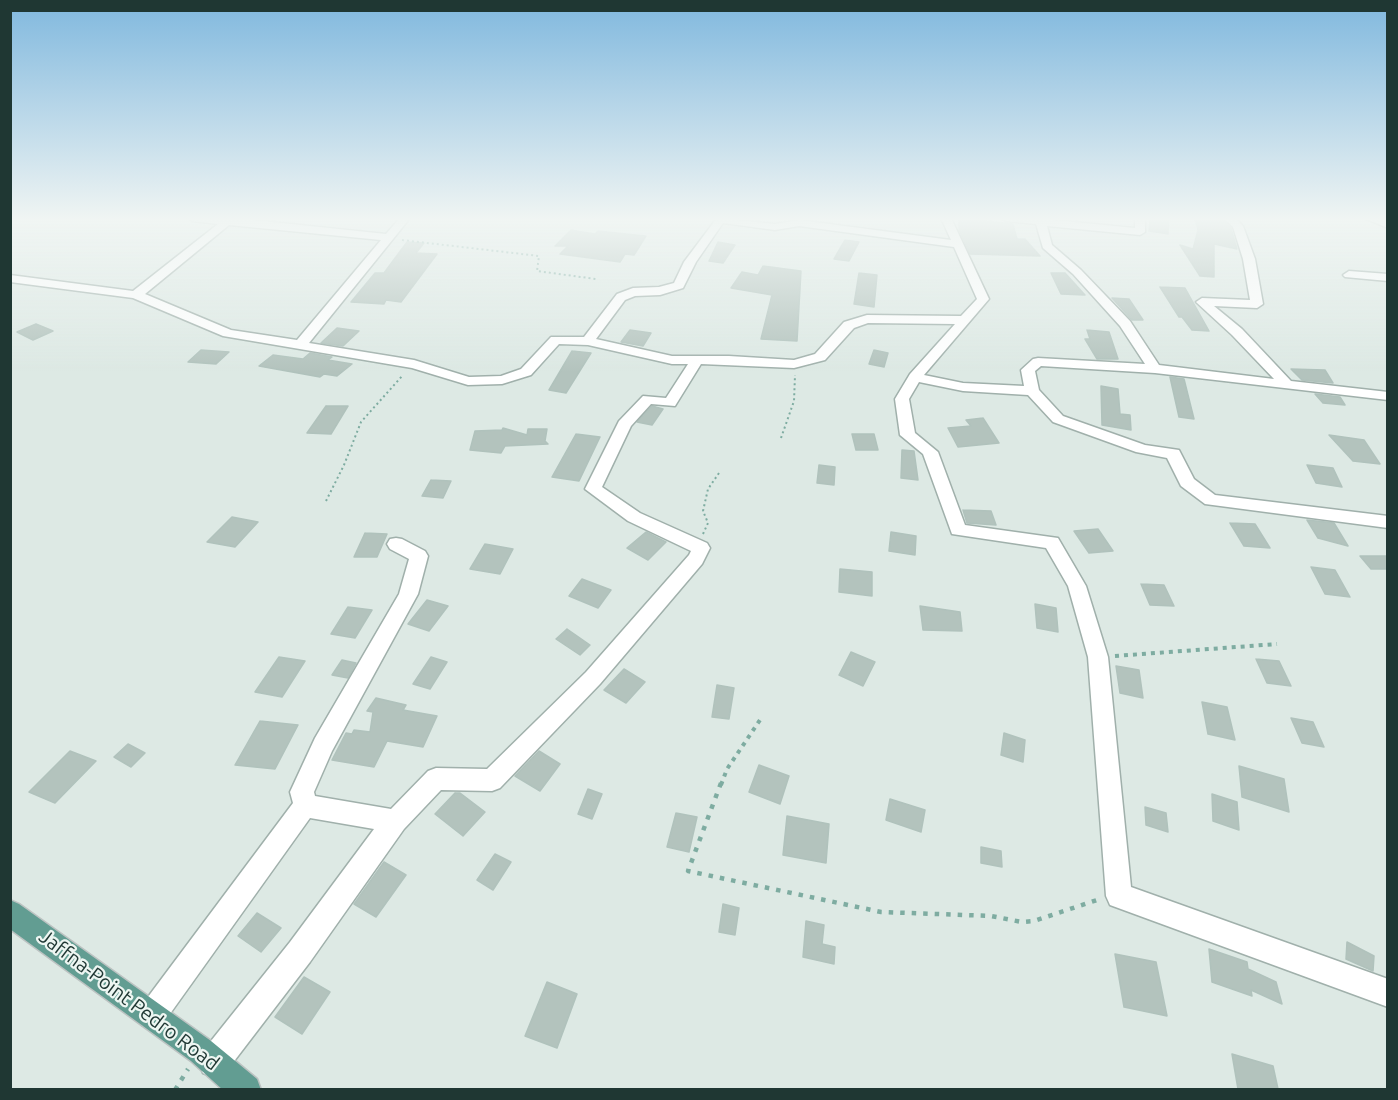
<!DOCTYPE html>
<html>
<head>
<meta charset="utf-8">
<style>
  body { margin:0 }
  #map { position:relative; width:1398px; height:1100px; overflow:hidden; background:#dde9e4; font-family:Ubuntu,sans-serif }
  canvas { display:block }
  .frame { position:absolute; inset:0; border:12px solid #1f3733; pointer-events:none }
</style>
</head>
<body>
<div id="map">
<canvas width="1398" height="1100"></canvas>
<div class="frame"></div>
</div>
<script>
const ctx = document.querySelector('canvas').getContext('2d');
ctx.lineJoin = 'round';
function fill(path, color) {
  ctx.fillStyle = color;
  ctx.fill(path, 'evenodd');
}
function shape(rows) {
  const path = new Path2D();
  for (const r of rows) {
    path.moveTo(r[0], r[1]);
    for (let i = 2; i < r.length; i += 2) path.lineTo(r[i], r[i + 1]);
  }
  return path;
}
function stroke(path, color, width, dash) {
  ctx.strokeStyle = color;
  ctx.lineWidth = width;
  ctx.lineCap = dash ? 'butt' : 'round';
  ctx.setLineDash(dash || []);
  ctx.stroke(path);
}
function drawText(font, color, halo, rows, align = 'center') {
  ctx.font = font + ' Ubuntu,sans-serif';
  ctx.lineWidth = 4.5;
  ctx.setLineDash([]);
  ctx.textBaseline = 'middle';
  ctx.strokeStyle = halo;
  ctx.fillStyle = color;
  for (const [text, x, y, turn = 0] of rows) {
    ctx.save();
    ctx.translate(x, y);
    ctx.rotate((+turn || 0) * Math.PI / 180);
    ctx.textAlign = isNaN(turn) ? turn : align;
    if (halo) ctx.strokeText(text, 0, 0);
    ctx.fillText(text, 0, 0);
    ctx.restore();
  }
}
const building = shape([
  [959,218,977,218,977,220,1013,224,1017,239,1025,239,1040,256,970,254,959,230,959,218],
  [1150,218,1169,218,1168,234,1149,231,1150,218],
  [1195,218,1221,218,1231,228,1237,249,1214,244,1214,277,1200,276,1180,245,1193,249,1198,230,1195,218],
  [571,230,595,234,598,231,646,236,634,255,625,254,620,262,560,254,568,246,555,246,571,230],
  [845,240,859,242,849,261,834,259,845,240],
  [407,242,424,243,416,253,437,254,401,302,386,300,384,304,351,302,375,273,384,273,407,242],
  [718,242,735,245,723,263,709,261,718,242],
  [763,266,801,271,797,341,761,339,772,295,731,288,742,272,758,275,763,266],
  [859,273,877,275,874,307,854,304,859,273],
  [1051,273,1065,273,1085,295,1061,294,1051,273],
  [1160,287,1185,288,1209,331,1192,330,1182,317,1179,317,1160,287],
  [1112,298,1129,299,1143,320,1132,320,1112,298],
  [36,324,53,331,33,340,17,332,36,324],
  [337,328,359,331,343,346,321,343,337,328],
  [630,330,651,333,643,346,621,342,630,330],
  [1087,330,1109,332,1118,359,1097,359,1085,339,1090,339,1087,330],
  [201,350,229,352,216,364,188,362,201,350],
  [874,350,888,353,884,367,869,364,874,350],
  [572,351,591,353,566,393,549,390,572,351],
  [310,353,332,357,328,360,352,364,337,376,324,374,320,377,259,366,273,355,303,359,310,353],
  [1291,369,1325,370,1333,383,1302,380,1291,369],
  [1170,377,1184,379,1194,419,1179,417,1170,377],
  [1101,386,1118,389,1120,414,1130,415,1131,430,1102,425,1101,386],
  [1315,394,1340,397,1345,405,1323,403,1315,394],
  [326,406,348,406,331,434,307,433,326,406],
  [652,406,663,409,652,425,637,422,652,406],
  [983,418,999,443,958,447,948,428,971,426,966,420,983,418],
  [503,428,527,435,528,429,547,429,545,441,548,444,505,446,501,453,470,450,475,431,502,430,503,428],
  [576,434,600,437,579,481,552,477,576,434],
  [852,434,874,434,878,450,856,450,852,434],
  [1329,435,1364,440,1380,464,1353,461,1329,435],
  [902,450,914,451,918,480,901,478,902,450],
  [819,465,835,467,834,485,817,483,819,465],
  [1307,465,1333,468,1342,487,1316,483,1307,465],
  [431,480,451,481,443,498,422,496,431,480],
  [963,510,991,511,996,525,967,523,963,510],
  [232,517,258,522,235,547,207,542,232,517],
  [1307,520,1334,523,1348,546,1318,538,1307,520],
  [1230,523,1255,524,1270,548,1244,546,1230,523],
  [1098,529,1113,551,1089,553,1074,531,1098,529],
  [646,532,666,542,648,560,627,548,646,532],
  [891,532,916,536,915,555,889,551,891,532],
  [365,533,387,534,377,557,354,557,365,533],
  [485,544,513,549,500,574,470,569,485,544],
  [1360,556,1388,556,1388,569,1371,569,1360,556],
  [1311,567,1335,570,1350,597,1325,594,1311,567],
  [840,569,872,572,872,596,839,592,840,569],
  [582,579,611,590,598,608,569,596,582,579],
  [1141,584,1164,585,1174,606,1150,605,1141,584],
  [427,600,448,606,429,631,408,624,427,600],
  [1035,604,1056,608,1058,632,1037,628,1035,604],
  [920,606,960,612,962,631,923,630,920,606],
  [348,607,372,610,355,638,331,634,348,607],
  [567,629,590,645,580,655,556,639,567,629],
  [851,652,875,662,863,686,839,675,851,652],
  [279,657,305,661,282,697,255,692,279,657],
  [431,657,447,662,430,689,413,684,431,657],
  [1256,659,1279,661,1291,686,1267,683,1256,659],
  [342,660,356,663,348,678,332,675,342,660],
  [1116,666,1139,670,1143,698,1120,693,1116,666],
  [624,669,645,682,626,703,604,690,624,669],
  [717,685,734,688,729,719,712,717,717,685],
  [376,698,406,705,403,710,437,716,423,747,387,741,374,767,332,760,346,733,352,734,354,730,370,732,373,712,367,711,376,698],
  [1202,702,1227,707,1235,740,1208,734,1202,702],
  [1291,718,1313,722,1324,747,1302,743,1291,718],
  [260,721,298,725,275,769,235,765,260,721],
  [1004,733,1025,740,1023,762,1001,755,1004,733],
  [128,744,145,753,131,767,114,757,128,744],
  [70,751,96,761,55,803,29,792,70,751],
  [539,751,560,764,540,791,515,776,539,751],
  [759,765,789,776,780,804,749,792,759,765],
  [1239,766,1284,779,1289,812,1242,797,1239,766],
  [588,789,602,794,592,819,578,814,588,789],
  [455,793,460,793,485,812,463,836,435,814,455,793],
  [1212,794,1237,802,1239,830,1213,821,1212,794],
  [890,799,925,810,921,832,886,820,890,799],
  [1145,807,1166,813,1168,832,1146,825,1145,807],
  [676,813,697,817,689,852,667,847,676,813],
  [787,816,829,824,826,863,783,855,787,816],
  [981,847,1001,851,1002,867,981,863,981,847],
  [495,854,511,862,493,890,477,880,495,854],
  [384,862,406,875,376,917,354,904,384,862],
  [723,904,739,908,735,935,719,932,723,904],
  [257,913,281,928,261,952,238,936,257,913],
  [806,921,824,925,822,944,835,947,834,964,803,957,806,921],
  [1347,942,1374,956,1373,971,1346,959,1347,942],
  [1209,949,1247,962,1248,969,1276,982,1282,1004,1251,990,1252,996,1212,982,1209,949],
  [1115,954,1156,962,1167,1016,1124,1007,1115,954],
  [304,977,330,992,302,1034,275,1017,304,977],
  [547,982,577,994,557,1048,525,1036,547,982],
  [1232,1054,1273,1066,1278,1089,1238,1089,1232,1054]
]);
fill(building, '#b3c3bd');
stroke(building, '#b0c2bc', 1.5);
const minor = shape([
  [187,218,234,218,386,234,400,218,410,218,309,343,414,360,469,377,501,376,521,369,551,337,584,337,617,294,633,288,659,287,674,283,684,262,717,218,775,224,799,220,951,240,941,218,951,218,989,299,924,375,963,383,1024,386,1021,370,1033,359,1038,358,1145,364,1120,326,1073,274,1043,248,1036,224,1005,221,1000,218,1033,218,1135,228,1135,218,1145,218,1145,232,1140,235,1047,226,1052,245,1081,270,1130,321,1159,365,1274,379,1232,335,1196,302,1202,298,1250,300,1243,259,1233,227,1224,218,1235,218,1243,226,1255,259,1263,304,1257,308,1214,306,1242,329,1291,381,1388,392,1388,400,1155,373,1041,366,1035,371,1039,390,1063,416,1145,445,1179,450,1194,479,1215,495,1388,516,1388,528,1205,504,1181,486,1167,458,1136,452,1053,422,1028,395,963,391,919,382,909,399,915,433,938,452,965,525,1058,538,1086,586,1108,657,1131,887,1388,979,1388,1007,1110,905,1106,896,1088,657,1068,586,1046,548,952,534,923,454,900,435,895,399,910,374,955,324,868,323,854,328,825,360,794,368,701,364,675,406,651,404,631,426,602,487,640,513,707,543,710,548,702,564,600,684,500,788,492,791,441,790,404,829,310,962,225,1073,214,1077,203,1073,199,1062,203,1051,290,942,374,829,310,818,162,1025,152,1029,142,1025,138,1015,142,1005,293,803,290,792,315,738,399,594,409,559,390,549,387,544,390,539,396,538,402,539,425,551,428,556,418,594,332,751,314,792,315,796,391,809,428,771,436,768,487,769,586,672,689,555,691,551,628,521,585,489,619,421,643,396,666,398,688,364,672,364,588,345,559,344,531,375,502,384,468,385,412,368,223,336,133,298,10,282,10,275,133,291,218,224,192,221,187,218],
  [723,223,775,230,799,226,954,247,977,299,961,316,867,315,844,322,815,354,794,360,729,356,672,356,596,339,625,300,635,296,660,295,683,288,696,262,723,223],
  [229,225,381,240,297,340,231,330,145,294,229,225],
  [1364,218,1378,218,1388,221,1388,228,1364,218],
  [1349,271,1388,274,1388,281,1345,277,1343,275,1349,271]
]);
const primary = shape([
  [10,900,19,904,211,1041,257,1079,261,1090,223,1090,191,1061,10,929,10,900]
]);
stroke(minor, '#a0b0ab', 3);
stroke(primary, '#bcc3c2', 3);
stroke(shape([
  [10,222,24,218],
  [402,240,539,256,537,271,596,279],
  [781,438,794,401,795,375],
  [326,501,344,465,361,422,403,375],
  [703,534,708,523,703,511,708,489,719,473]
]), '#7eaca1', 2, [2, 3]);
stroke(shape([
  [1115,656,1277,644],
  [721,785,727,769,760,720]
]), '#7eaca1', 4, [4, 5]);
stroke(shape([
  [721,783,688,871,881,912,991,916,1022,922,1034,921,1100,899],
  [175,1090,188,1069]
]), '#7eaca1', 4.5, [4.5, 7]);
fill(minor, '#fff');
fill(primary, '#629d92');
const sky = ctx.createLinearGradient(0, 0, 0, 372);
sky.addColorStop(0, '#80b8de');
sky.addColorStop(0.59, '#f0f5f3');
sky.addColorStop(1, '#f0f5f300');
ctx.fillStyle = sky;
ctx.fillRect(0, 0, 1398, 372);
drawText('20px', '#1f3733', '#edf6f2', [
  ["Jaffna-Point Pedro Road",129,1000,37]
]);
</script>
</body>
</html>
